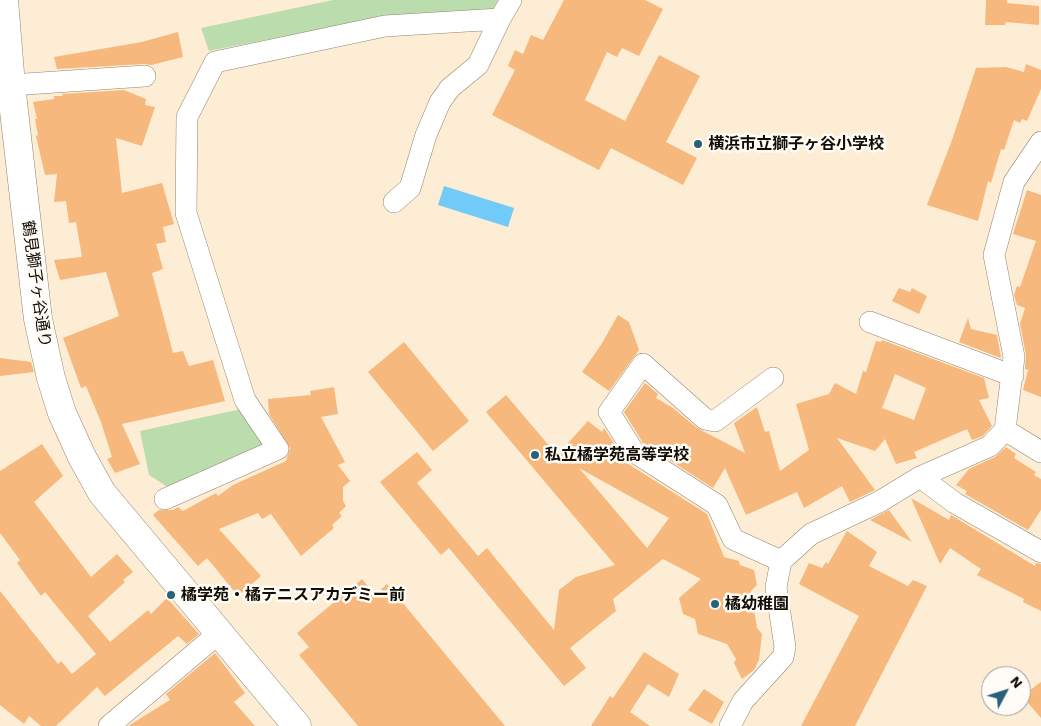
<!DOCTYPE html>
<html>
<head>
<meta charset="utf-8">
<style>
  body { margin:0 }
  #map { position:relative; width:1041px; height:726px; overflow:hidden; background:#fcedd4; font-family:"Work Sans",sans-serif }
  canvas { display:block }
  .north { position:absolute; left:981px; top:666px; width:50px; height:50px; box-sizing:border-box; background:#fffcf7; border:1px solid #a09c96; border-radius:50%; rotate:50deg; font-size:14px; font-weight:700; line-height:20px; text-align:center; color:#120d05 }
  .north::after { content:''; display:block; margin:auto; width:18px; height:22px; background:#27617a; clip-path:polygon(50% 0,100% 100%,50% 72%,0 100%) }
</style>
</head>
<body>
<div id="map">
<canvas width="1041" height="726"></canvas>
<div class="north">N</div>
</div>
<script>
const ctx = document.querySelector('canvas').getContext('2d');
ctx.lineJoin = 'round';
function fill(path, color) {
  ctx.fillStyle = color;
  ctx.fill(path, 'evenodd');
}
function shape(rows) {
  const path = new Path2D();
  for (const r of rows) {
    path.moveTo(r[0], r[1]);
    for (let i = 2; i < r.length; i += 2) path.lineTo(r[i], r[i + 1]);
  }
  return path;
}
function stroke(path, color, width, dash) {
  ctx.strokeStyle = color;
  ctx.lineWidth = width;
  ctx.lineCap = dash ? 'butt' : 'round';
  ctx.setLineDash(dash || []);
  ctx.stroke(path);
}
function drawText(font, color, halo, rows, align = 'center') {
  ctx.font = font + ' "Work Sans","Noto Sans JP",sans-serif';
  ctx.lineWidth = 5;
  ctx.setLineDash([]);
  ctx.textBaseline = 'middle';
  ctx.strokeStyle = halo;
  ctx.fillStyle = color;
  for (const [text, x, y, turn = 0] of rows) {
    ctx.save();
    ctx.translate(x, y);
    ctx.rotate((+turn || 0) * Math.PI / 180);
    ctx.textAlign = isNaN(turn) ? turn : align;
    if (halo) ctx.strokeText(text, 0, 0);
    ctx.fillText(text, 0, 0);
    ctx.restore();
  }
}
fill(shape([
  [333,0,498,0,493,9,402,16,311,31,209,51,201,28],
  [241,409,265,444,168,487,149,475,140,431]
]), '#bbddad');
fill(shape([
  [444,186,514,208,508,227,438,205]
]), '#72caf6');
fill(shape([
  [564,0,645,0,663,9,639,56,622,48,617,57,607,52,585,100,625,121,659,55,700,76,666,142,697,158,683,185,611,148,599,170,492,115,515,70,508,66,515,50,523,54,531,35,543,40],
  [986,0,1007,0,1007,3,1039,6,1039,25,1006,22,1005,25,985,25],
  [178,32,183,57,151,65,144,64,57,69,54,57,142,42],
  [1026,64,1041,70,1041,89,1027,121,1022,119,1020,123,1014,120,1004,150,1001,149,991,183,988,181,978,221,927,205,952,140,976,68,1006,67,1024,72],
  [124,90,146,99,145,105,155,107,142,146,116,138,122,193,162,183,174,224,163,227,166,242,156,244,163,269,152,273,173,353,183,351,189,366,213,360,225,401,122,424,140,464,115,473,107,459,112,457,101,422,86,386,81,388,63,338,119,316,106,272,60,280,54,260,82,257,76,222,69,223,66,201,54,202,57,174,45,175,36,136,38,135,35,119,37,119,33,102,54,99,54,96,63,96,62,94],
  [1027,190,1041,195,1041,397,1023,390,1028,370,1025,369,1026,355,1020,324,1025,308,1017,305,1014,295,1017,286,1020,287,1036,241,1013,234],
  [899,288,910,292,912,288,927,296,919,314,892,301],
  [618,315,629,322,639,350,609,391,582,372,601,345],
  [968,318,971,329,997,335,1001,358,959,342],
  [882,340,984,378,989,398,979,400,992,426,983,436,972,440,967,429,914,452,917,458,896,464,885,439,875,451,837,438,875,490,850,502,842,486,804,508,797,492,746,515,725,468,713,488,643,443,624,412,645,383,658,394,656,398,673,408,697,428,745,453,734,423,757,407,765,432,769,431,780,471,809,450,796,404,829,394,835,383,856,394,863,371,866,372,876,341,881,342],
  [895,374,926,388,914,420,882,408],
  [404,342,469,421,433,451,368,372],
  [0,358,31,362,34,372,0,376],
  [334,387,338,414,321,417,345,462,338,465,350,481,343,487,343,501,346,506,339,513,342,516,332,525,334,528,301,556,271,514,262,519,258,513,219,529,261,576,238,596,207,558,198,566,153,515,159,510,173,510,178,507,183,511,216,493,218,496,233,485,286,461,290,448,269,414,268,399,311,395,310,391],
  [506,395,557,455,588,421,602,432,604,428,627,463,707,514,724,557,739,561,740,565,754,570,757,585,751,591,757,628,762,634,759,660,754,670,742,679,734,663,736,659,727,644,698,634,695,619,683,614,679,598,701,579,663,559,613,599,616,611,570,648,586,668,564,686,449,548,441,555,380,482,417,452,432,470,417,483,478,556,487,548,554,630,559,590,576,577,615,565,486,412],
  [579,468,669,518,647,548],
  [42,444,63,476,34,502,91,577,117,554,133,572,123,580,125,582,88,616,110,642,148,610,151,614,167,598,199,634,187,644,178,636,105,696,97,687,56,726,41,726,29,716,24,724,0,705,0,591,58,664,61,661,72,674,96,654,45,592,41,596,17,563,20,560,0,533,0,471],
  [1006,447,1016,454,1014,458,1036,472,1034,475,1041,479,1041,510,1028,530,965,494,967,491,956,485,969,469,995,457],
  [911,498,949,520,951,515,1035,566,1036,563,1041,564,1041,611,1023,602,1024,599,977,575,981,569,950,548,940,564],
  [889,510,912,542,870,520],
  [847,531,877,552,869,566,908,586,913,580,927,586,855,726,801,726,859,616,799,584,809,563,822,568,826,562,828,564],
  [362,579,375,595,387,584,505,726,358,726,299,655,309,647,297,633],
  [644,652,679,674,669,697,648,684,630,712,650,726,591,726,610,696,613,698],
  [215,653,245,693,234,702,255,726,128,726,170,700,166,694],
  [1041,682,1041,718,1022,696],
  [704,689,724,702,712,724,688,710]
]), '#f6b87c');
const minor = shape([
  [11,85,145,76],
  [1041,142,1014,182,994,255,1014,357,1005,430,1041,452],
  [394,202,410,188,426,135,440,102,450,88,478,65,500,19],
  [870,322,1013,376],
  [773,378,715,421,705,419,643,364,609,412,634,452,717,505,733,539,781,561],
  [920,477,955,503,1041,552],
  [165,499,278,449,245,400,186,213,187,117,215,62,385,26,500,19,511,0],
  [109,726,219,633],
  [730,726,743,701,783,657,785,647,776,587,781,561,811,534,879,502,920,477,990,446,1005,430]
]);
const tertiary = shape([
  [4,0,11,85,38,319,51,378,62,413,82,457,102,493,297,726]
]);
stroke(minor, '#93856f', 22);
stroke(tertiary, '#93856f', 29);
stroke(minor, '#fff', 21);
stroke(tertiary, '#fff', 28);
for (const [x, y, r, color] of [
  [698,144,5,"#27617a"],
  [535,455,5,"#27617a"],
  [171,595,5,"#27617a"],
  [715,604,5,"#27617a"]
]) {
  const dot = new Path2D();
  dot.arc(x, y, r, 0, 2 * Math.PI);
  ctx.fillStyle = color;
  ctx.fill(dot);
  stroke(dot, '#fffcf7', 2);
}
drawText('bold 16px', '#120d05', '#fffcf7', [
  ["横浜市立獅子ヶ谷小学校",708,144],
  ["私立橘学苑高等学校",545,455],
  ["橘学苑・橘テニスアカデミー前",181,595],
  ["橘幼稚園",725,604]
], 'left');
drawText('16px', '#120d05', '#fffcf7', [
  ["鶴見獅子ヶ谷通り",36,284,82]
]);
</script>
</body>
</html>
